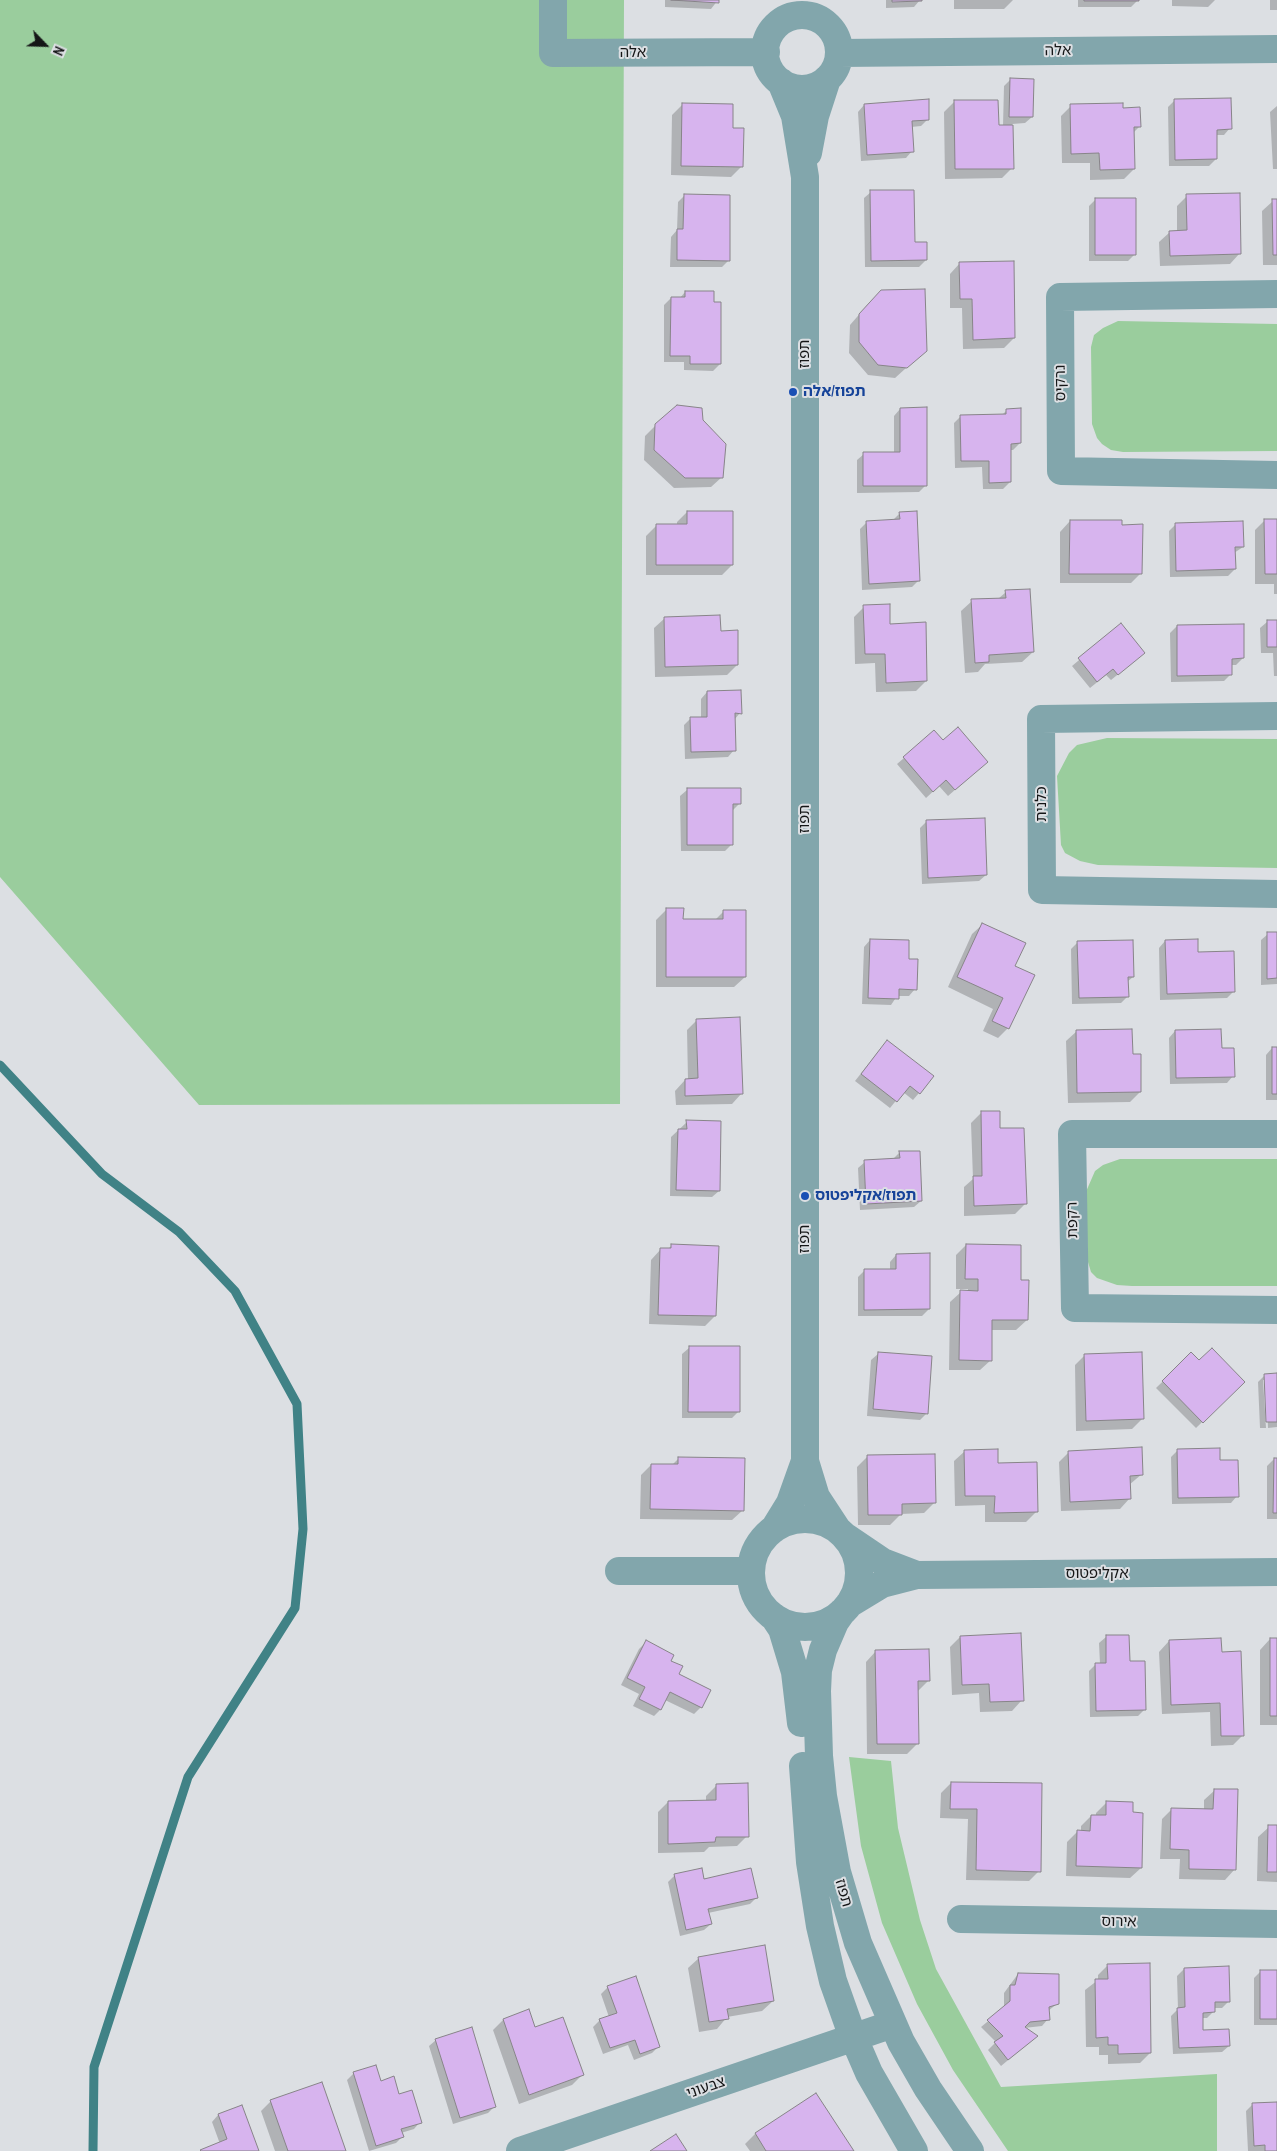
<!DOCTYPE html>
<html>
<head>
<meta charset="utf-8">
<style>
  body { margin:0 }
  #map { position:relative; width:1277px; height:2151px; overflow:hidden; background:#dcdfe3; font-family:"Archivo Narrow",sans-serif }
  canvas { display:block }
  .north { position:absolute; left:20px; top:20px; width:50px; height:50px; -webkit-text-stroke:4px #dcdfe3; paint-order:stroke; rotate:114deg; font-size:14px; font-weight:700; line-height:20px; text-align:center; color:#151617 }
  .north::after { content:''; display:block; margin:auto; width:18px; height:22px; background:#151617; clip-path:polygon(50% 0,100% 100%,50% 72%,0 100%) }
</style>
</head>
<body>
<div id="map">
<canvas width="1277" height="2151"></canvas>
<div class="north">N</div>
</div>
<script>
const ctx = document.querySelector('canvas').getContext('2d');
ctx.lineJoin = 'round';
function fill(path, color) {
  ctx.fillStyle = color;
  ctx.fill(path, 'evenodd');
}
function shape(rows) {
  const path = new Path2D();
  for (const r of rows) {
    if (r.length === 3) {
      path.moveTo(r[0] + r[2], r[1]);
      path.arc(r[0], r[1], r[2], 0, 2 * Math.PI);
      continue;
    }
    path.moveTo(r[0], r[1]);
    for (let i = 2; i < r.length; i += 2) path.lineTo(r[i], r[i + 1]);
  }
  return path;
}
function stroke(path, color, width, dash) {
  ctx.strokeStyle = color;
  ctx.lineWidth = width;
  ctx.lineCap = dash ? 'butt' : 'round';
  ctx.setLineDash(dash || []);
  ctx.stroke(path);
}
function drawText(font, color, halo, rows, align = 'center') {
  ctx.font = font + ' "Archivo Narrow","Noto Sans Hebrew",sans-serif';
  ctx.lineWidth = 4;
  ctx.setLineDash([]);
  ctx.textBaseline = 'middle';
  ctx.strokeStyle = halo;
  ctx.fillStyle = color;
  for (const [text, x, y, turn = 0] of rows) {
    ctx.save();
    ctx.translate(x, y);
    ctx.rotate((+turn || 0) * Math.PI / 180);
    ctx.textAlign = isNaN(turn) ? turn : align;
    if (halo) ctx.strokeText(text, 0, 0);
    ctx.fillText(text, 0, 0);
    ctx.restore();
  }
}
fill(shape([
  [0,0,624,0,620,1104,199,1105,0,877],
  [1118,321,1277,324,1277,451,1123,452,1111,450,1102,444,1097,438,1092,424,1091,347,1094,335,1103,328],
  [1107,738,1277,739,1277,868,1098,865,1080,861,1065,853,1061,845,1057,776,1069,753,1077,745],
  [1120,1159,1277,1159,1277,1286,1132,1286,1117,1285,1097,1278,1091,1272,1088,1262,1085,1194,1095,1171,1103,1165],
  [849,1757,891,1761,898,1828,920,1920,936,1969,1001,2087,1217,2074,1217,2151,1008,2151,953,2070,917,2004,882,1923,861,1846]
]), '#9acd9d');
fill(shape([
  [665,0,718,0,711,9,665,7],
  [886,0,920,0,914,7,886,8],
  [954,0,1013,0,1004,9,954,9],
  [1078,0,1138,0,1131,7,1078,7],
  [1172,0,1215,0,1208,7,1172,6],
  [1270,0,1277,0,1277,10,1270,10],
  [1010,80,1032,117,1025,123,1012,124,1012,168,1002,178,945,179,944,112,954,102,998,126,1003,126,1004,86],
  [1175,100,1230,128,1224,135,1216,135,1216,159,1209,166,1169,166,1168,107],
  [683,104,731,129,742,166,731,177,671,175,672,115],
  [864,105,928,119,921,126,911,127,912,151,906,158,861,161,858,112],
  [1071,106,1122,109,1140,126,1133,133,1134,169,1124,179,1090,180,1090,163,1062,163,1061,116],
  [1277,106,1277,169,1273,169,1270,112],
  [871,192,926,260,919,267,865,267,864,198],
  [684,196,729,260,722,267,670,267,671,237,677,230,678,202],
  [1187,196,1240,253,1230,264,1160,266,1159,242,1170,232,1177,231,1177,206],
  [1096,199,1135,254,1128,261,1089,261,1089,206],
  [1273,201,1277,201,1277,265,1263,265,1262,211],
  [960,263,1014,338,1004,348,963,349,962,308,950,308,950,274],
  [685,292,720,364,713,371,684,370,684,362,664,362,664,305,671,298,680,298],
  [870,302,926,350,895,378,868,375,849,353,850,325],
  [900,409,926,485,919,492,857,493,857,460,864,454,894,453,894,416],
  [1007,410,1020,443,1013,450,1010,450,1010,482,1003,489,983,489,982,467,955,468,954,423,961,416,1001,416],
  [702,421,722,477,711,487,674,488,644,460,645,436,656,425],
  [687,512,732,565,722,575,646,575,646,536,656,526,677,526,677,522],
  [900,513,919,580,912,587,862,590,860,529,867,522,893,520],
  [1265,520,1277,520,1277,594,1274,594,1274,584,1255,584,1255,530],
  [1070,521,1121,526,1141,573,1131,583,1060,583,1060,532],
  [1176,524,1243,547,1234,553,1235,569,1228,576,1170,577,1169,531],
  [1006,592,1033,652,1022,662,985,664,978,672,965,673,961,611,972,601,998,599],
  [864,607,889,625,926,681,916,691,876,692,875,663,855,664,854,617],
  [665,618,719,632,737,665,727,675,655,677,654,628],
  [1277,621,1277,676,1274,676,1273,653,1261,653,1260,628,1267,622],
  [1121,625,1137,659,1111,680,1106,675,1090,688,1072,666],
  [1177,626,1243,658,1236,665,1231,665,1231,674,1224,681,1171,682,1170,633],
  [707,692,740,713,734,720,734,750,728,757,685,759,684,725,691,718,701,718,701,699],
  [943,742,980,768,948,796,939,786,926,798,897,764,904,758],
  [687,790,740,803,733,810,732,844,725,851,681,851,680,796],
  [927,821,986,875,979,881,922,884,920,828],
  [667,909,682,921,715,920,724,911,745,977,734,987,656,987,656,920],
  [983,924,1014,967,1008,1028,998,1038,983,1031,993,1009,948,987,972,934],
  [1277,933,1277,984,1261,985,1261,940,1268,934],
  [870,940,908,960,915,989,909,996,897,996,891,1005,862,1004,864,947],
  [1165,941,1197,954,1234,991,1227,998,1160,1000,1159,948],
  [1078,942,1133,977,1127,982,1128,996,1121,1003,1072,1004,1071,949],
  [697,1020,742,1093,732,1104,676,1105,675,1091,685,1080,688,1080,687,1030],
  [1077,1031,1131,1056,1140,1092,1130,1102,1068,1103,1066,1041],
  [1175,1031,1233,1076,1227,1083,1170,1084,1169,1038],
  [881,1048,919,1093,913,1100,903,1092,890,1108,855,1081],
  [1272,1048,1277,1048,1277,1100,1266,1100,1266,1055],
  [981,1113,1025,1204,1015,1214,964,1216,964,1187,973,1179,971,1123],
  [687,1122,719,1191,712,1197,670,1196,671,1137],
  [900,1152,921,1201,914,1207,860,1210,858,1168,865,1162,893,1159],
  [672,1245,715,1316,705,1326,649,1324,651,1260,661,1249,667,1250],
  [966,1245,1019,1281,1027,1320,1016,1330,991,1330,991,1360,980,1370,949,1370,950,1302,961,1292,968,1292,968,1289,956,1289,956,1255],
  [896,1255,929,1309,922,1316,858,1316,858,1277,865,1270,890,1270,890,1262],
  [689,1348,739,1411,732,1418,682,1418,682,1354],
  [878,1354,927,1413,920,1420,867,1416,871,1360],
  [1191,1354,1199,1362,1243,1382,1196,1428,1156,1388],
  [1085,1355,1143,1418,1132,1429,1076,1431,1075,1365],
  [1265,1375,1277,1375,1277,1427,1268,1428,1266,1380,1263,1380,1266,1428,1260,1428,1258,1382],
  [1178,1450,1219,1461,1237,1496,1231,1503,1172,1504,1171,1457],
  [965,1451,1036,1512,1026,1522,985,1522,985,1505,955,1506,954,1461],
  [1069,1452,1142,1474,1129,1485,1130,1498,1120,1509,1061,1511,1059,1462],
  [868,1456,934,1503,924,1513,901,1514,890,1525,858,1525,857,1467],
  [678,1459,743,1510,732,1520,640,1519,641,1475,651,1465,672,1465],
  [1274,1459,1277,1459,1277,1519,1267,1519,1267,1466],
  [960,1637,1022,1700,1012,1711,980,1712,979,1693,952,1695,950,1647],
  [1106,1637,1129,1662,1145,1709,1138,1716,1090,1717,1089,1671,1096,1664,1100,1664,1099,1643],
  [1270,1639,1277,1639,1277,1725,1260,1725,1260,1650],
  [1169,1641,1221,1653,1243,1735,1233,1745,1211,1746,1210,1712,1162,1714,1159,1652],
  [646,1642,670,1661,701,1707,694,1714,665,1700,660,1710,654,1716,633,1706,639,1694,621,1685,639,1649],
  [876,1651,928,1681,918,1691,918,1743,907,1754,867,1754,866,1662],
  [951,1783,1039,1871,1029,1881,966,1880,968,1819,940,1818,941,1793],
  [716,1786,747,1836,737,1846,709,1847,704,1852,658,1853,658,1812,668,1802,706,1801,706,1796],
  [1215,1790,1235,1869,1225,1880,1179,1879,1180,1859,1160,1859,1162,1819,1172,1809,1204,1810,1204,1800],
  [1107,1802,1132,1814,1141,1868,1130,1878,1066,1876,1067,1842,1077,1832,1081,1832,1081,1826,1091,1816,1096,1816,1096,1813],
  [1269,1827,1277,1827,1277,1882,1257,1881,1258,1837],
  [675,1875,703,1880,757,1897,750,1904,708,1913,711,1924,704,1930,680,1936,668,1882],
  [699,1958,773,2001,762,2011,727,2017,717,2029,699,2032,688,1968],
  [1108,1965,1150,2053,1140,2063,1108,2064,1108,2055,1099,2055,1099,2047,1086,2047,1085,1990,1098,1980,1098,1975],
  [1184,1969,1229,2001,1222,2008,1214,2008,1214,2011,1207,2018,1202,2018,1202,2031,1229,2046,1222,2052,1173,2054,1171,2016,1178,2009,1177,1976],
  [1260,1972,1277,1972,1277,2025,1254,2025,1254,1978],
  [1018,1974,1058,2003,1048,2011,1048,2019,1042,2026,1024,2028,1036,2037,1001,2066,988,2050,996,2042,981,2027,1004,2008,1004,1993],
  [608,1987,659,2046,652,2053,634,2060,628,2045,603,2054,593,2027,600,2020,609,2017,601,1994],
  [529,2011,534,2028,582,2075,572,2085,519,2104,493,2030,503,2020],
  [436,2040,495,2106,488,2113,453,2124,429,2046],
  [354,2073,380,2082,399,2096,420,2122,414,2129,401,2133,403,2136,396,2143,369,2151,347,2080],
  [816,2094,852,2151,750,2151,745,2144,755,2134],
  [271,2101,345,2151,275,2151,261,2111],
  [1253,2104,1277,2104,1277,2151,1248,2151,1246,2111],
  [218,2115,257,2151,201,2151,220,2144,212,2122]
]), '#0003');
stroke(shape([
  [0,1065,102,1174,179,1232,235,1291,297,1404,303,1529,295,1608,188,1777,94,2067,93,2151]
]), '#408286', 9);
const building = shape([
  [671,0,719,0,719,3,671,0],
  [892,0,922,0,922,1,892,2,892,0],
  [1084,0,1139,0,1139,1,1084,1,1084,0],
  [1010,78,1034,79,1033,117,1009,117,1010,78],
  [1231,98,1232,129,1217,130,1217,159,1175,160,1174,99,1231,98],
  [929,99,929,120,912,121,914,152,867,155,864,104,929,99],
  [954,100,998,100,999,125,1013,125,1014,169,955,169,954,100],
  [682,103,733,104,733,128,744,128,743,167,681,166,682,103],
  [1123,103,1123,108,1140,107,1141,127,1134,127,1135,169,1100,170,1099,153,1071,154,1070,104,1123,103],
  [870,190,914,190,915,242,927,242,927,260,871,261,870,190],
  [1240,193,1241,254,1170,256,1169,231,1187,230,1186,194,1240,193],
  [684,194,730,195,730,261,677,260,677,229,683,229,684,194],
  [1095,198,1136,198,1136,255,1095,255,1095,198],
  [1272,199,1277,199,1277,255,1273,255,1272,199],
  [1014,261,1015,338,973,340,972,299,960,299,959,262,1014,261],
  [925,289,927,351,907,368,878,365,859,342,859,314,881,290,925,289],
  [685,291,714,291,714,302,721,302,721,364,690,364,690,356,670,356,671,297,685,297,685,291],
  [677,405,702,408,703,420,726,444,723,478,685,478,654,450,655,424,677,405],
  [927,407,927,486,863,486,863,452,900,452,900,408,927,407],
  [1021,408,1021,443,1011,444,1011,482,989,483,989,461,961,461,960,415,1006,414,1006,409,1021,408],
  [687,511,733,511,733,565,656,565,656,524,687,524,687,511],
  [917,511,920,581,869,584,866,521,900,519,899,512,917,511],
  [1264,519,1277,519,1277,574,1265,574,1264,519],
  [1070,520,1122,520,1122,525,1143,524,1142,574,1069,574,1070,520],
  [1243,521,1244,547,1235,547,1236,569,1176,571,1175,523,1243,521],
  [1030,589,1034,652,989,655,989,662,975,663,971,599,1006,598,1005,590,1030,589],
  [890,604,890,624,926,622,927,681,886,683,885,654,865,654,863,605,890,604],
  [720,615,721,631,738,630,738,665,665,667,664,617,720,615],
  [1267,620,1277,620,1277,647,1267,647,1267,620],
  [1121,623,1145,653,1118,675,1113,669,1097,682,1078,658,1121,623],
  [1244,624,1244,658,1232,659,1232,675,1177,676,1177,625,1244,624],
  [741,690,742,714,735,713,736,751,691,752,690,717,707,717,707,691,741,690],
  [958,727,988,762,955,790,946,780,933,792,903,757,934,730,943,740,958,727],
  [687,788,741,788,741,804,733,804,733,845,687,845,687,788],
  [985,818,987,875,928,878,926,820,985,818],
  [666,908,684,908,683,919,723,919,723,910,746,910,746,977,666,977,666,908],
  [982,923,1026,943,1015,966,1035,975,1009,1029,992,1021,1003,998,957,977,982,923],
  [1267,932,1277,932,1277,978,1267,979,1267,932],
  [870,939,909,940,909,959,918,959,917,990,899,989,899,999,868,998,870,939],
  [1198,939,1198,952,1234,951,1235,992,1167,994,1165,940,1198,939],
  [1133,940,1134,977,1128,977,1129,997,1079,998,1077,941,1133,940],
  [740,1017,743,1094,685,1096,685,1079,698,1078,696,1019,740,1017],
  [1132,1029,1133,1054,1141,1054,1141,1092,1077,1093,1076,1030,1132,1029],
  [1221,1029,1222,1048,1234,1048,1235,1077,1176,1078,1175,1030,1221,1029],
  [887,1040,934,1076,920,1094,910,1086,897,1102,861,1074,887,1040],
  [1272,1047,1277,1047,1277,1094,1272,1094,1272,1047],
  [981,1111,1000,1111,1000,1128,1024,1128,1027,1204,974,1206,973,1176,982,1176,981,1111],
  [686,1120,721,1121,720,1191,676,1190,678,1129,687,1129,686,1120],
  [899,1151,920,1151,922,1201,866,1204,864,1160,900,1158,899,1151],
  [671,1244,719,1246,716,1316,658,1315,660,1248,671,1248,671,1244],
  [966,1244,1021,1245,1021,1280,1029,1280,1028,1320,992,1320,992,1361,959,1360,960,1290,978,1291,978,1279,965,1279,966,1244],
  [930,1253,930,1309,864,1310,864,1269,896,1269,896,1254,930,1253],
  [689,1346,740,1346,740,1412,688,1412,689,1346],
  [1212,1348,1245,1382,1203,1423,1162,1381,1191,1352,1199,1360,1212,1348],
  [878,1352,932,1356,928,1414,873,1409,878,1352],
  [1142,1352,1144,1419,1086,1421,1084,1354,1142,1352],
  [1277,1373,1277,1422,1266,1422,1264,1374,1277,1373],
  [1142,1447,1143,1475,1130,1476,1131,1499,1070,1502,1068,1451,1142,1447],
  [1220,1448,1220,1460,1238,1460,1239,1497,1178,1498,1177,1449,1220,1448],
  [998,1449,998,1463,1037,1462,1038,1512,994,1513,995,1496,965,1496,964,1450,998,1449],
  [935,1454,936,1503,902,1504,902,1515,868,1515,867,1455,935,1454],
  [678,1457,745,1458,744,1511,650,1509,651,1464,678,1464,678,1457],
  [1274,1458,1277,1458,1277,1513,1273,1513,1274,1458],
  [1021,1633,1024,1701,990,1702,989,1684,962,1685,960,1636,1021,1633],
  [1106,1635,1129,1635,1130,1661,1145,1661,1146,1710,1096,1711,1095,1663,1106,1663,1106,1635],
  [1221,1638,1222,1652,1241,1651,1244,1736,1221,1736,1220,1703,1171,1705,1169,1640,1221,1638],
  [1270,1638,1277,1638,1277,1716,1270,1716,1270,1638],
  [646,1640,674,1655,671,1661,683,1666,679,1674,711,1690,702,1708,670,1692,661,1710,639,1699,645,1687,627,1678,646,1640],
  [929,1649,930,1681,918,1681,919,1744,877,1744,875,1650,929,1649],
  [951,1782,1042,1783,1041,1872,976,1870,977,1809,950,1809,951,1782],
  [748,1783,749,1837,716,1837,715,1842,668,1844,668,1801,716,1800,716,1784,748,1783],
  [1214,1789,1238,1789,1236,1870,1189,1869,1189,1850,1170,1849,1171,1808,1213,1809,1214,1789],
  [1106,1801,1133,1802,1133,1812,1143,1813,1142,1868,1076,1866,1077,1830,1090,1831,1091,1815,1106,1815,1106,1801],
  [1268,1825,1277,1825,1277,1872,1267,1872,1268,1825],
  [702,1868,704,1879,751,1868,758,1898,708,1909,712,1924,686,1930,674,1874,702,1868],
  [765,1945,774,2001,727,2009,729,2019,709,2022,698,1957,765,1945],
  [1150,1963,1151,2053,1118,2054,1118,2045,1108,2045,1108,2037,1096,2038,1095,1979,1108,1979,1107,1964,1150,1963],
  [1229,1966,1230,2002,1215,2002,1215,2012,1203,2013,1203,2030,1229,2029,1230,2046,1179,2048,1177,2008,1185,2007,1184,1968,1229,1966],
  [1260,1970,1277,1970,1277,2019,1260,2019,1260,1970],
  [1018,1973,1059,1974,1059,2004,1049,2007,1050,2020,1030,2022,1025,2027,1038,2036,1008,2060,994,2042,1003,2036,987,2020,1010,2001,1010,1985,1015,1985,1018,1973],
  [636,1976,660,2047,640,2054,635,2040,610,2048,599,2019,617,2013,607,1986,636,1976],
  [529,2009,535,2027,563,2017,584,2075,529,2095,503,2019,529,2009],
  [472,2027,496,2107,460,2118,435,2039,472,2027],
  [376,2065,381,2081,394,2076,399,2094,412,2090,422,2123,401,2129,404,2137,376,2146,353,2072,376,2065],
  [322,2082,346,2151,288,2151,270,2100,322,2082],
  [816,2093,854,2151,766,2151,755,2133,816,2093],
  [1277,2102,1277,2151,1265,2151,1265,2145,1254,2146,1252,2103,1277,2102],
  [242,2105,259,2151,201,2151,200,2150,227,2139,218,2114,242,2105],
  [676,2134,687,2151,650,2151,676,2134]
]);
fill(building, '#d7b4ee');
stroke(building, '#878488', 1);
stroke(shape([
  [553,0,553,53,766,52],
  [802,52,37],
  [839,53,1277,49],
  [781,82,795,116,805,177,805,1461,816,1497,837,1529],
  [808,153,815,116,827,79],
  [1277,294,1060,297,1061,471,1277,475],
  [1277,716,1041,719,1042,890,1277,894],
  [1277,1134,1072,1134,1075,1308,1277,1310],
  [805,1573,54],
  [774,1529,790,1503,805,1461],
  [846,1537,883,1562,917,1575],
  [619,1571,751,1571],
  [849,1604,882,1584,917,1575,1277,1572],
  [842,1612,835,1622,823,1650,818,1670,817,1691,819,1756,823,1796,837,1872,858,1943,901,2042,928,2089,970,2151],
  [774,1617,782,1629,795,1672,801,1723],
  [803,1766,810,1862,820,1926,833,1981,850,2029,869,2073,914,2151],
  [961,1919,1277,1924],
  [520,2151,893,2024]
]), '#82a6ac', 28);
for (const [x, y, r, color] of [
  [793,392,5,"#1a4fb4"],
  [805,1196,5,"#1a4fb4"]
]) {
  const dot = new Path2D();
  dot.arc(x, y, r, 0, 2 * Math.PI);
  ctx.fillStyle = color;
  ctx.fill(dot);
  stroke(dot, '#dcdfe3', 2);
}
drawText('15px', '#151617', '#dcdfe3', [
  ["אלה",1058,51,-1],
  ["אלה",633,53],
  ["תפוז",805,354,-90],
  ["נרקיס",1061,383,-91],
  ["כלנית",1042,804,-90],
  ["תפוז",805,819,-90],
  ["רקפת",1073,1220,-91],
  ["תפוז",805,1239,-90],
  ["אקליפטוס",1097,1574],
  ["תפוז",843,1893,74],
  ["אירוס",1119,1922,1],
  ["צבעוני",706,2088,-19]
]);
drawText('bold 15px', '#164399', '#dcdfe3', [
  ["תפוז/אלה",803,392],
  ["תפוז/אקליפטוס",815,1196]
], 'left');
</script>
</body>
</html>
